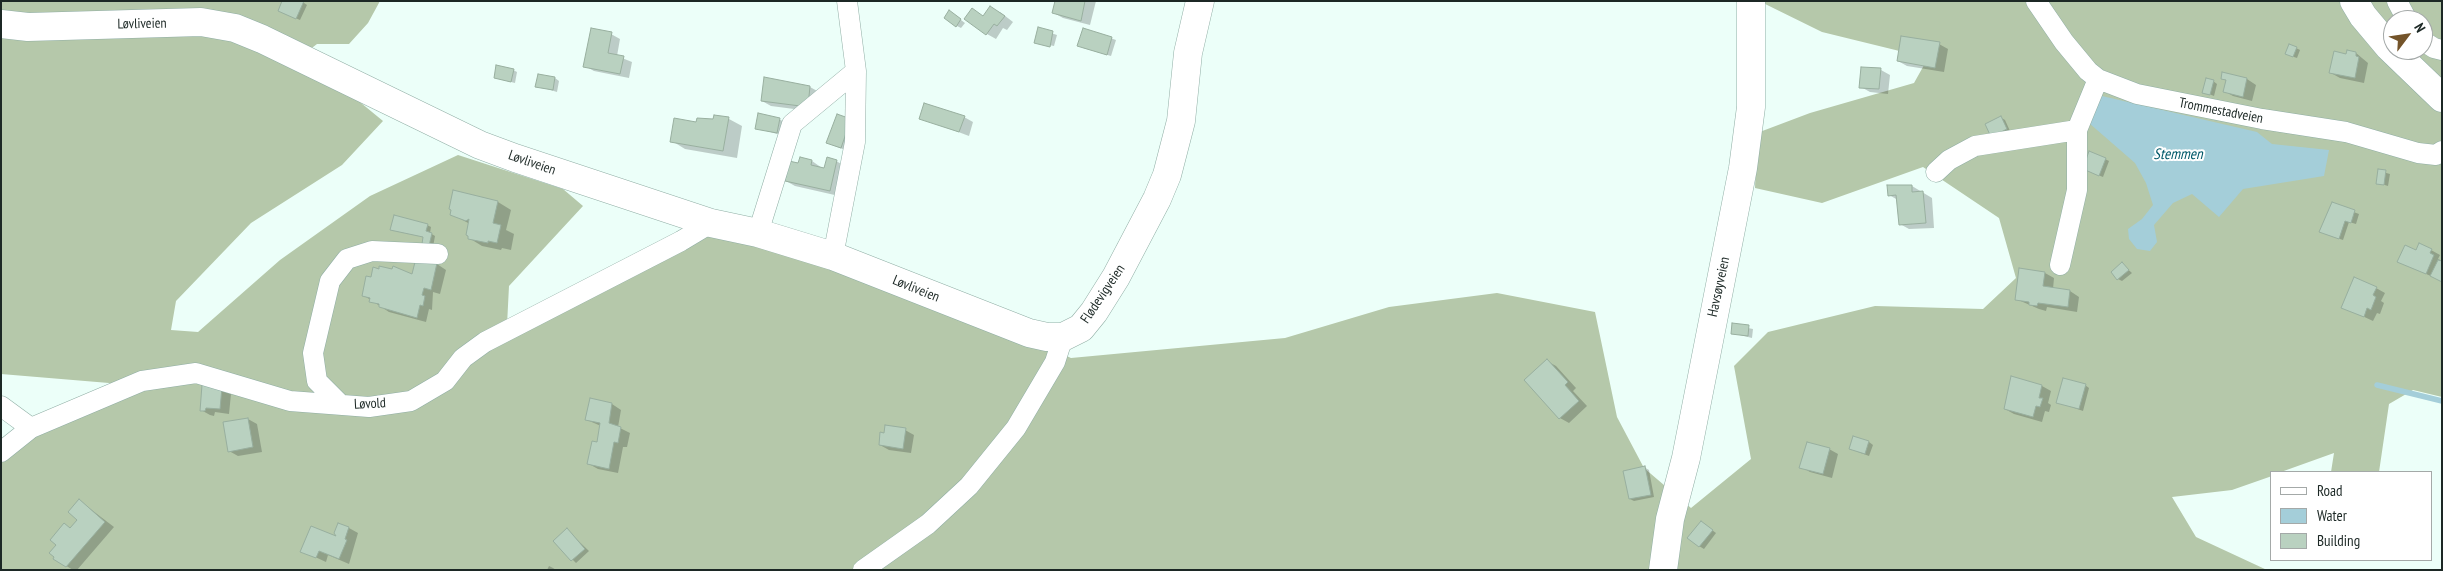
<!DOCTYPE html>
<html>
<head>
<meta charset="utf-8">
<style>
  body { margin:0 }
  #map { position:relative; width:2443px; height:571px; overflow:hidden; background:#ecfff9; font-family:"PT Sans Narrow",sans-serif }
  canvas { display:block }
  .frame { position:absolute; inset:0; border:2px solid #1c2825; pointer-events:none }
  .legend { position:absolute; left:2270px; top:471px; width:162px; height:90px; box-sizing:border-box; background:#fff; border:1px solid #a4a9a8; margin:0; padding:6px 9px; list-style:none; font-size:15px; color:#1c2825 }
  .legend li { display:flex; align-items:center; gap:10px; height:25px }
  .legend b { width:25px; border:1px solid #a4a9a8 }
  .north { position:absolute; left:2383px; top:10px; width:50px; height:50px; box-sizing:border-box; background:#fff; border:1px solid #a4a9a8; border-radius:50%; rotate:59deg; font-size:14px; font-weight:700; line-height:20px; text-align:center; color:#1c2825 }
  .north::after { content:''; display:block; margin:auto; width:18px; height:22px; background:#74542a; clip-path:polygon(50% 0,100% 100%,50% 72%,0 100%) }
</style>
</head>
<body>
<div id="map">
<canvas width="2443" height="571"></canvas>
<div class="frame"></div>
<ul class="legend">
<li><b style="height:6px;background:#fff"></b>Road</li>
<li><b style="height:14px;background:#a4ced9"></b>Water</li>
<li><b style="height:14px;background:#b9d1c0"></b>Building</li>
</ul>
<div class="north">N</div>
</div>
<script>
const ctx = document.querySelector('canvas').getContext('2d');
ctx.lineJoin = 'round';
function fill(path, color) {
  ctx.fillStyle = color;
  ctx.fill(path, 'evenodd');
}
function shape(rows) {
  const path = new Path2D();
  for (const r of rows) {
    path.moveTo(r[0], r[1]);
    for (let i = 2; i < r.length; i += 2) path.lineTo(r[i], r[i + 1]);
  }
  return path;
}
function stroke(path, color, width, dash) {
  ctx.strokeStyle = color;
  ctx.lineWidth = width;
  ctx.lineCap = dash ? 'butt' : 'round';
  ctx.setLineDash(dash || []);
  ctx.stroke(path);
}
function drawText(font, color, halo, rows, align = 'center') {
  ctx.font = font + ' "PT Sans Narrow",sans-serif';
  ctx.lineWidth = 4;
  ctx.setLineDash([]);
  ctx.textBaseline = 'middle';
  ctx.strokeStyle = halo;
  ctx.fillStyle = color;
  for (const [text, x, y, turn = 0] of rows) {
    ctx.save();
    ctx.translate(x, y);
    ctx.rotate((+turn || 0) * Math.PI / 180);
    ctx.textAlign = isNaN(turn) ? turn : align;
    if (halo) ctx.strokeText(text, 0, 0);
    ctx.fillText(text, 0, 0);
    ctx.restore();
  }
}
fill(shape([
  [1,1,380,1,368,23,349,44,317,44,295,61,344,89,383,121,342,165,251,223,176,301,171,330,198,332,280,260,370,196,458,155,563,189,583,206,509,286,507,325,704,226,974,314,1071,358,1285,338,1389,307,1497,293,1595,312,1617,417,1644,468,1691,508,1751,459,1734,366,1768,332,1875,306,1983,309,2016,278,1999,218,1923,167,1822,203,1755,188,1757,133,1810,113,1914,83,1928,58,1822,32,1759,1,2442,1,2442,397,2413,390,2389,404,2379,472,2331,472,2334,453,2281,472,2272,472,2272,476,2232,490,2172,497,2196,537,2267,570,1,570,1,458,26,437,122,388,109,383,1,374],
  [2393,20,2423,20,2423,50,2393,50]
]), '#b5c8aa');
fill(shape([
  [2102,96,2257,132,2272,144,2329,150,2324,176,2243,189,2219,217,2192,194,2173,203,2154,225,2157,242,2150,251,2137,249,2129,239,2128,229,2142,219,2153,205,2146,183,2135,163,2089,123]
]), '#a4ced9');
fill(shape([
  [301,1,307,5,300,20,284,13],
  [1062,1,1096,1,1090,25,1063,18,1054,13],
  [1000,12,1013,22,1007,30,1003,28,996,39,987,34,984,17],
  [953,14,965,23,961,28,957,26],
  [1039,29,1057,35,1054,46,1039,43],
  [1084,29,1116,40,1111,56,1083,48],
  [611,34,620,39,617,56,632,62,629,78,594,71,585,66],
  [1939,44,1948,49,1944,72,1907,66,1898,61],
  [2296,48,2300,50,2297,58,2291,56],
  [2356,53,2368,63,2364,83,2340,78,2331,73,2347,56],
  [513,70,517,72,515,83,495,78],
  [1881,70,1890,75,1888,94,1870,92,1861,87],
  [2223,74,2247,79,2256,85,2252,101,2233,96,2224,91,2227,81,2222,78],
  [555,78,559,81,557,92,537,86],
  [765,79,810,87,819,92,817,112,771,106,762,101],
  [2213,81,2217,84,2214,96,2204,92],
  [715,116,729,119,742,126,737,158,685,149,672,141,697,124,714,120],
  [964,117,973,122,969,136,921,118],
  [2000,117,2005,120,2010,131,1997,138],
  [779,119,784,122,781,135,756,128],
  [851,120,845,150,832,145],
  [801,159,812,161,825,170,836,161,845,166,839,196,795,186,786,181,799,164],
  [2105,159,2109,161,2103,177,2088,171],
  [2379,171,2390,174,2388,186,2378,183],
  [1912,186,1932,198,1934,228,1909,229,1900,224,1898,200,1889,195],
  [498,202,511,210,506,230,514,234,511,250,502,248,501,250,482,246,469,238,470,224,451,214],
  [2332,204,2359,214,2356,224,2349,222,2343,240,2325,234],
  [427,225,431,227,430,233,435,236,433,247,427,246,425,237,391,230],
  [2431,250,2440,255,2438,259,2442,261,2442,281,2399,262,2416,252],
  [437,264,446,270,440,294,433,292,432,310,429,309,426,322,389,312,363,295],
  [2122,264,2132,273,2122,281,2118,279],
  [2020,270,2045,273,2054,278,2053,289,2070,291,2079,297,2077,312,2047,307,2046,311,2039,309,2016,299],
  [2376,288,2385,293,2381,301,2384,303,2380,314,2377,313,2373,321,2343,307],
  [1733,325,1753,329,1752,338,1732,333],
  [1547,361,1556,366,1576,388,1573,391,1587,406,1569,423,1560,418],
  [2011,378,2042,386,2051,391,2048,403,2051,405,2049,412,2045,411,2042,422,2014,414,2005,409],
  [2085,385,2089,388,2083,411,2057,402],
  [222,388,231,394,229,414,215,412,214,416,210,415,201,410],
  [591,400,612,404,621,410,618,427,630,433,627,447,623,447,618,473,598,469,589,464,598,443,601,426,587,420],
  [248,419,257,424,262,452,238,456,229,451],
  [905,430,914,435,911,453,889,450,880,445],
  [1869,442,1873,445,1869,456,1850,449],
  [1829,449,1838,454,1832,478,1810,472,1801,467],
  [1644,467,1649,470,1654,497,1634,501,1630,499],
  [80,501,114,527,77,570,73,570,55,559,64,525,72,529,79,520],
  [1705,525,1716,533,1704,549,1699,546],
  [349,528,358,533,349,564,328,555,326,562,302,551,339,538],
  [567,530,589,551,576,563,554,541],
  [549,566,553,568,556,570,547,570]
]), '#0003');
stroke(shape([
  [2377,385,2442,401]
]), '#a4ced9', 5.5);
const building = shape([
  [282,1,304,1,296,19,278,11,282,1],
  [1055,1,1085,1,1081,21,1052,13,1055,1],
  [990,6,1005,16,997,26,994,24,986,35,964,19,972,8,983,16,990,6],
  [949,10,961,19,956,27,944,18,949,10],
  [1038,27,1053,31,1050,47,1034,43,1038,27],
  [591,28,612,32,608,53,624,56,620,74,583,67,591,28],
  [1083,28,1112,37,1107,55,1077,46,1083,28],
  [1901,36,1940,42,1935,68,1897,61,1901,36],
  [2289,44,2297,47,2293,57,2285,54,2289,44],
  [2347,50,2356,52,2356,56,2359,57,2355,78,2329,73,2334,51,2346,54,2347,50],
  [496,65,514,69,511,82,494,78,496,65],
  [1861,67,1881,68,1879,89,1859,88,1861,67],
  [2222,72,2247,78,2243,97,2223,92,2226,80,2221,79,2222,72],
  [538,74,555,77,553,90,535,87,538,74],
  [764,77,810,86,808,107,761,101,764,77],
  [2206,78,2214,80,2210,95,2202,93,2206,78],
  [924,103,965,116,959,132,919,119,924,103],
  [758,113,780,118,777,133,755,129,758,113],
  [837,114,851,119,841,148,826,143,837,114],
  [714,115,729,117,723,151,670,142,674,118,696,122,697,118,713,119,714,115],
  [2001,116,2007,129,1991,137,1985,124,2001,116],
  [2089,151,2106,158,2099,176,2083,169,2089,151],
  [800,157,812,160,811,165,824,168,827,157,837,160,830,191,785,181,789,161,798,163,800,157],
  [2378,169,2386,170,2384,185,2376,184,2378,169],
  [1887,185,1912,185,1912,192,1923,191,1926,223,1899,225,1896,195,1888,196,1887,185],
  [453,190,498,201,493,223,501,225,497,243,488,241,488,243,468,239,468,236,466,235,469,219,466,221,450,215,451,210,449,209,453,190],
  [2332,202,2355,210,2351,223,2345,221,2339,239,2319,232,2332,202],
  [394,215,428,224,426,231,432,233,429,246,422,244,423,237,390,230,394,215],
  [2419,243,2432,249,2430,253,2434,255,2426,274,2397,262,2405,245,2416,250,2419,243],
  [416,258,437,263,431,290,424,288,422,295,425,296,423,306,420,305,417,318,379,307,379,304,369,302,370,298,362,296,366,276,371,277,373,267,379,269,379,266,392,269,393,266,412,274,416,258],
  [2438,260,2442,261,2442,282,2430,276,2438,260],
  [2122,262,2129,270,2117,280,2111,272,2122,262],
  [2019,268,2045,272,2043,286,2070,290,2068,307,2038,303,2037,306,2029,305,2029,302,2015,300,2019,268],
  [2354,277,2377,287,2373,295,2376,297,2371,310,2367,308,2364,317,2341,308,2354,277],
  [1732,323,1749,325,1748,336,1731,334,1732,323],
  [1547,359,1568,382,1565,385,1579,401,1559,419,1524,380,1547,359],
  [2011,376,2042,385,2039,398,2043,398,2040,407,2036,406,2033,417,2004,409,2011,376],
  [2063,378,2086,384,2079,409,2056,403,2063,378],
  [202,385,222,387,220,409,206,408,205,411,200,411,202,385],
  [590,398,612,403,609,423,621,427,618,443,614,442,609,469,587,464,592,441,597,442,600,423,585,420,590,398],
  [248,418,253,447,228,452,223,422,248,418],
  [885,425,906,428,903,449,879,445,880,432,884,433,885,425],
  [1853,436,1869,441,1865,454,1849,449,1853,436],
  [1807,442,1830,448,1823,474,1799,468,1807,442],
  [1645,466,1651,495,1629,499,1623,471,1645,466],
  [79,499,105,522,66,567,53,559,54,557,49,553,56,545,50,540,64,523,70,528,77,520,68,512,79,499],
  [1701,521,1713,530,1699,547,1687,538,1701,521],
  [338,523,349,527,345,539,347,540,339,559,319,551,316,558,300,552,311,526,336,536,334,533,338,523],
  [567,528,585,549,571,561,553,541,567,528]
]);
fill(building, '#b9d1c0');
stroke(building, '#98af9f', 1);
const street = shape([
  [2036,1,2064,42,2088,71,2098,79,2137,94,2262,119,2346,132,2418,153,2436,155,2442,151],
  [2397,1,2407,20],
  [2423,41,2434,48,2442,50],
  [1936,172,1949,160,1975,146,2077,130],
  [758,233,792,124,856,71],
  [833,256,855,142,856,71,847,1],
  [2060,265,2077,190,2077,130,2098,79],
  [341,405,317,381,313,353,330,281,347,259,372,251,438,254],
  [1,406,31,428],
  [1,452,31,428,142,381,196,373,290,401,369,407,411,401,445,381,463,358,485,342,681,241,711,223],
  [863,570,928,524,969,486,1016,428,1055,362,1063,337]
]);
const secondary = shape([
  [2354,1,2363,16,2389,47,2442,98],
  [1,24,28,27,201,22,235,28,262,39,480,145,515,158,711,223,758,233,833,256,1029,333,1047,337,1063,337,1081,328,1094,312,1116,277,1157,199,1167,175,1181,121,1188,53,1200,1],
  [1663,570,1670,519,1686,458,1743,168,1751,107,1751,1]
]);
stroke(street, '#90aea5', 21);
stroke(secondary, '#90aea5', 29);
stroke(street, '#fff', 20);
stroke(secondary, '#fff', 28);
drawText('14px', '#1c2825', '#fff', [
  ["Løvliveien",142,24,-1],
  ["Trommestadveien",2221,111,11],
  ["Løvliveien",532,163,19],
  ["Havsøyveien",1719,287,-78],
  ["Løvliveien",916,289,22],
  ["Flødevigveien",1103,294,-56],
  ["Løvold",370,404,-3]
]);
drawText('italic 15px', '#005969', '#fff', [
  ["Stemmen",2178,155]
]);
</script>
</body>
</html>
